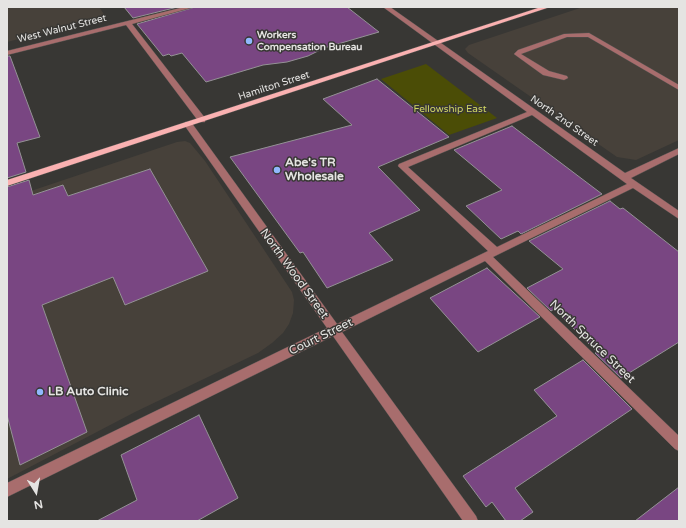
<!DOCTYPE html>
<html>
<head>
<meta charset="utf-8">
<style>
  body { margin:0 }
  #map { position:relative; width:686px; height:528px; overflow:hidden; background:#383734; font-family:"Varela Round",sans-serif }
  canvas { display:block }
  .frame { position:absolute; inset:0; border:8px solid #e5e4e2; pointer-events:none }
  .north { position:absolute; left:16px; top:472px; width:40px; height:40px; -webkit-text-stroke:3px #383734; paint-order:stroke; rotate:169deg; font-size:11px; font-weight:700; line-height:16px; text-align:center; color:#e5e4e2 }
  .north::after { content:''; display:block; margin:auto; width:14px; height:18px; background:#e5e4e2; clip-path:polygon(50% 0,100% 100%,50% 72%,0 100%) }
</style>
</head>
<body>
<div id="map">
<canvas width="686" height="528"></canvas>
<div class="frame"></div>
<div class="north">N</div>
</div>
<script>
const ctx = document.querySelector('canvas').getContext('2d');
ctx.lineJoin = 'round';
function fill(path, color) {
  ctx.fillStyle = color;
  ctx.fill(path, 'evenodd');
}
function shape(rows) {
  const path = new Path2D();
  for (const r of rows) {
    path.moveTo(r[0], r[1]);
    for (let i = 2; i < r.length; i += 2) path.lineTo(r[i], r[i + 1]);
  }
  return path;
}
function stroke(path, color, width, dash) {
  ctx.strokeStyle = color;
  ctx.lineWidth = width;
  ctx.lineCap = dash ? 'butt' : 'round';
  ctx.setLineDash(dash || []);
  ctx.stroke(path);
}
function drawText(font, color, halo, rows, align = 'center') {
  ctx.font = font + ' "Varela Round",sans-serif';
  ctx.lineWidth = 3;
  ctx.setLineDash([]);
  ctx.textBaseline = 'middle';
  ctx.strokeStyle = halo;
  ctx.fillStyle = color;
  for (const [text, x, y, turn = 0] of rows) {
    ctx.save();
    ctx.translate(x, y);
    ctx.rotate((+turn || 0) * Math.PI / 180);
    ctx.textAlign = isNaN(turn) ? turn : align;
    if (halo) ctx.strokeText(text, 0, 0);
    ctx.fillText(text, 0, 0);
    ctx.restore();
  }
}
fill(shape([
  [12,7,99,7,106,17,7,42,7,9],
  [583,7,679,7,679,140,636,160,617,157,468,53,465,49,469,45],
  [185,141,190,143,205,161,292,292,294,300,293,313,289,324,283,333,272,343,258,353,135,412,7,479,7,199,177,142]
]), '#47413a');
fill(shape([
  [426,64,497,118,449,135,381,79]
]), '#4b4d06');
const building = shape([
  [124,7,178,7,133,18,124,7],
  [195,7,347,7,379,32,324,48,308,56,287,62,263,65,206,82,182,53,171,56,169,54,163,56,137,24,195,7],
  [7,56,10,56,40,137,17,143,26,172,7,178,7,56],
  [377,79,449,137,378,167,420,210,369,233,393,260,327,288,303,252,300,253,230,157,352,125,323,99,377,79],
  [512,126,602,194,521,234,518,231,501,239,466,206,502,190,454,150,512,126],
  [150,169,208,271,125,305,113,277,42,305,87,432,20,465,7,415,7,187,29,180,33,195,63,185,68,196,150,169],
  [610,201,620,209,623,208,679,252,679,342,621,378,595,353,597,352,554,309,551,311,527,288,563,269,529,241,610,201],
  [487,268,540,317,478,352,430,298,487,268],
  [583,360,632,409,515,488,533,512,520,521,506,521,492,502,486,507,463,476,557,416,534,390,583,360],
  [199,415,238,498,197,521,97,521,137,500,121,455,199,415],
  [679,487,679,521,635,521,679,487]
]);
fill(building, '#794682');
stroke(building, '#949295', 1);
const minor = shape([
  [184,7,194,7,132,24,205,118,205,122,199,122,126,25,7,55,7,51,184,7],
  [383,7,390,7,625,173,679,148,679,154,631,178,679,211,679,219,633,188,493,257,679,436,679,451,675,449,485,261,342,332,476,516,478,521,463,521,333,336,7,497,7,483,327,328,185,126,185,122,191,122,337,324,488,251,398,166,399,164,527,112,383,7],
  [532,115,627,184,497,247,408,167,532,115],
  [589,33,679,85,679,90,588,37,567,37,521,54,549,71,567,76,568,78,564,80,543,75,514,54,518,50,564,34,589,33]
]);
const major = shape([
  [541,7,550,7,7,186,7,180,541,7]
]);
stroke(minor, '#545350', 1);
stroke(major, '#545350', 1);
fill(minor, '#a86d6d');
fill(major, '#fab1b1');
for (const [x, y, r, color] of [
  [249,41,4,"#90b8fd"],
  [277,170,4,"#90b8fd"],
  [40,392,4,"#90b8fd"]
]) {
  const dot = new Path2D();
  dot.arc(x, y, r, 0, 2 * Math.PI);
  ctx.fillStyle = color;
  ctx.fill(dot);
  stroke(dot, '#383734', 1.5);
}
drawText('10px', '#e5e4e2', '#383734', [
  ["West Walnut Street",62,29,-14],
  ["Hamilton Street",274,86,-18],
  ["North 2nd Street",564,121,35]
]);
drawText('bold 10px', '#e5e4e2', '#383734', [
  ["Workers",257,35],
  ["Compensation Bureau",257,47]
], 'left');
drawText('10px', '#d1d663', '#383734', [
  ["Fellowship East",450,109]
]);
drawText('bold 12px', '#e5e4e2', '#383734', [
  ["Abe's TR",285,163],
  ["Wholesale",285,177],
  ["LB Auto Clinic",48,392]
], 'left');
drawText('12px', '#e5e4e2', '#383734', [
  ["North Wood Street",294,274,54],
  ["Court Street",321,337,-26],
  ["North Spruce Street",592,342,44]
]);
</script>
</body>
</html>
